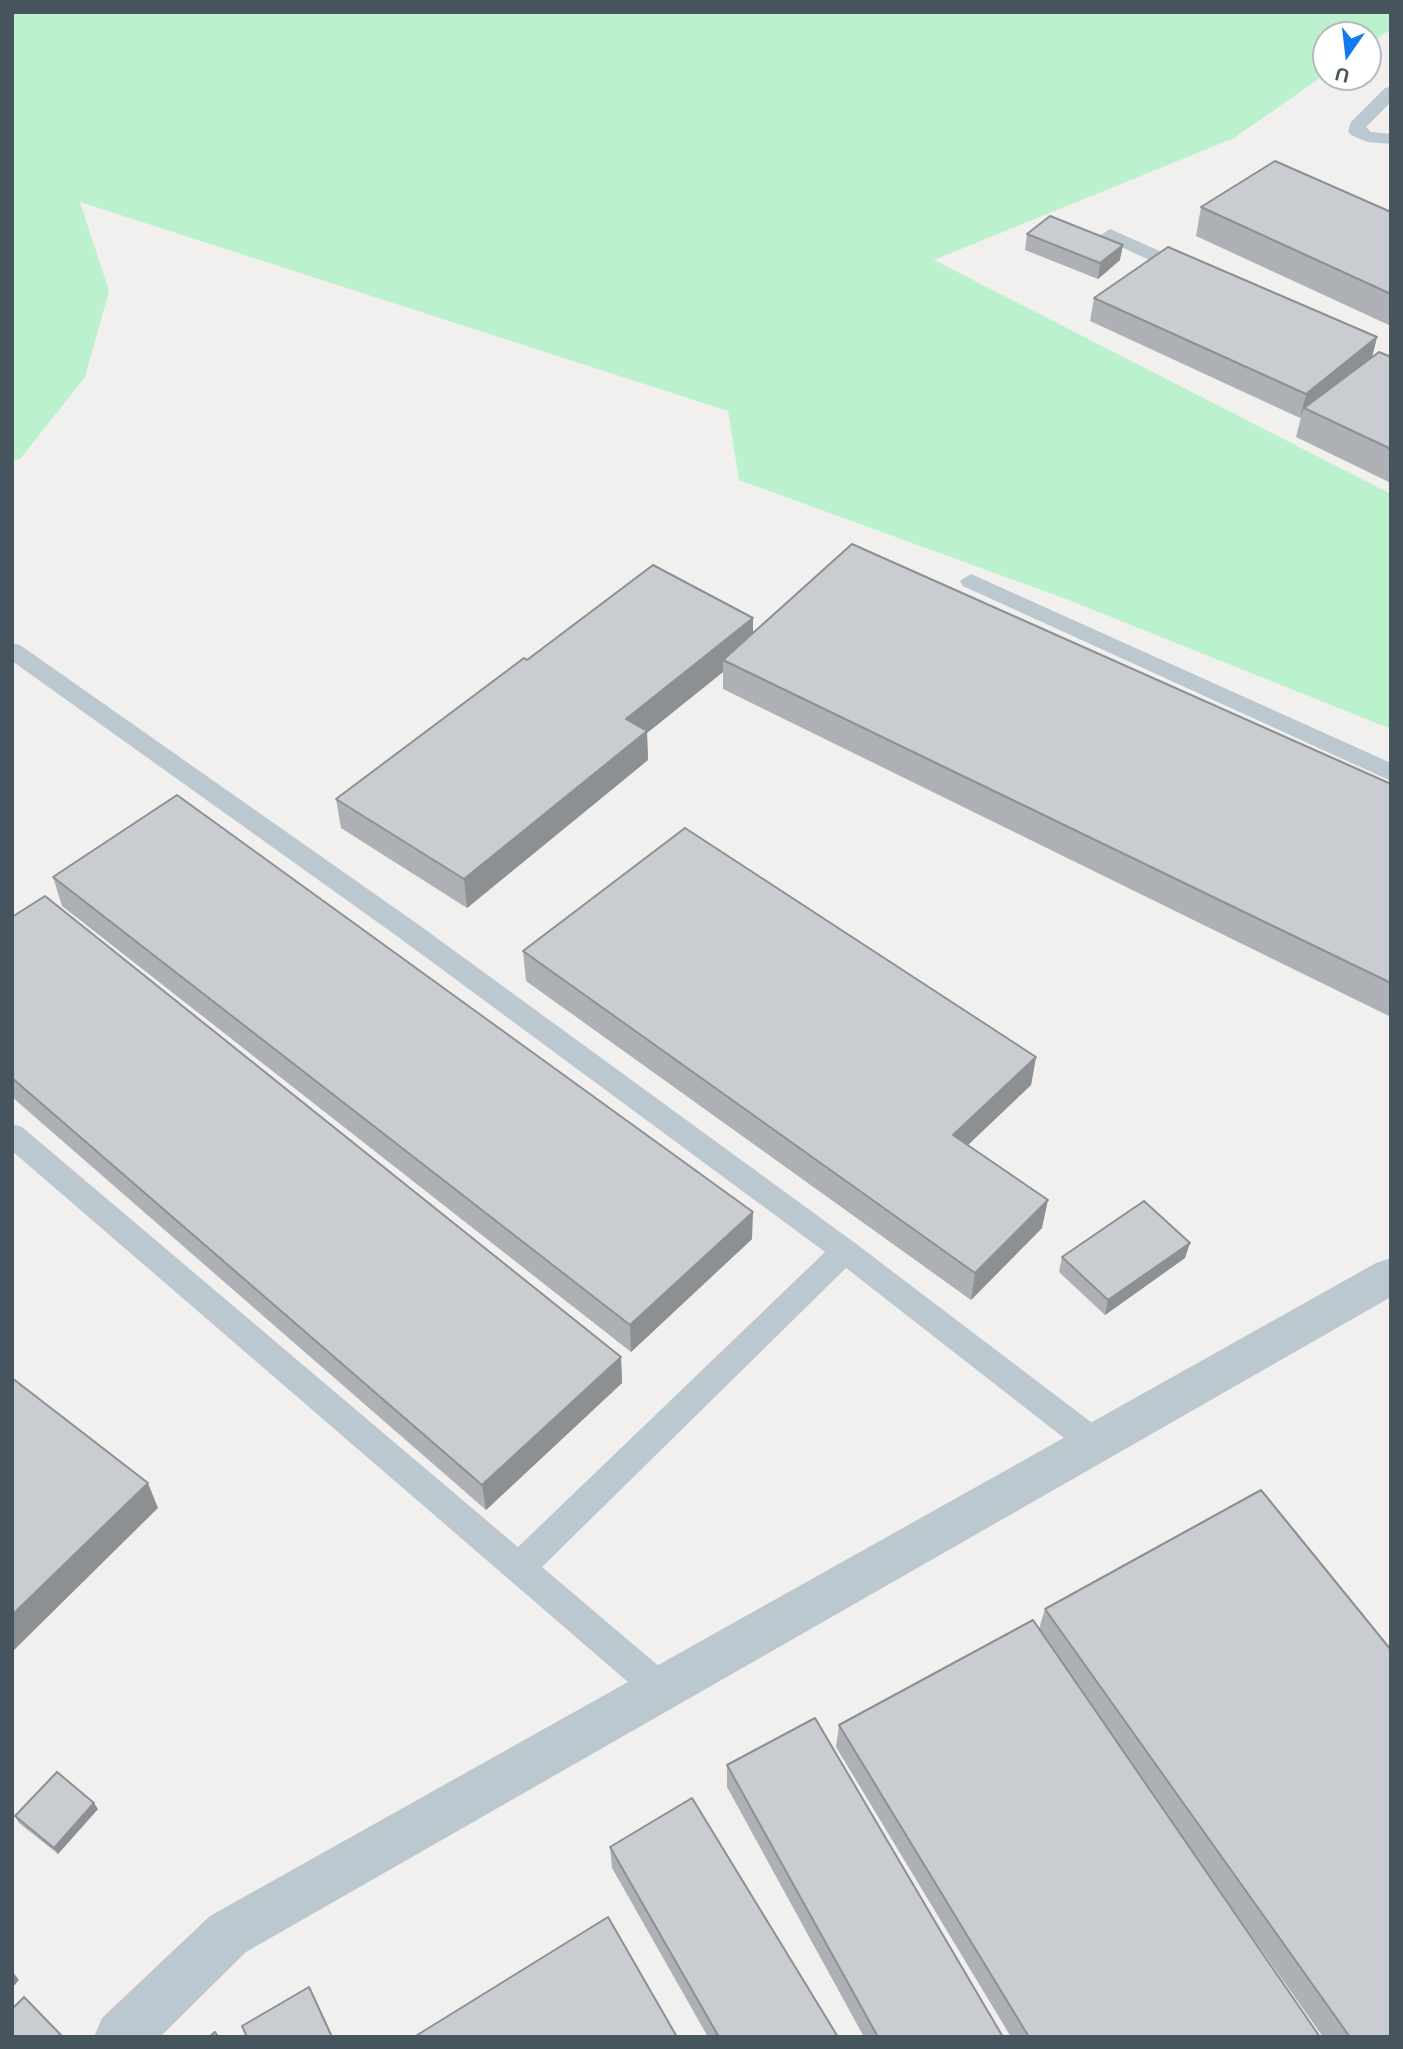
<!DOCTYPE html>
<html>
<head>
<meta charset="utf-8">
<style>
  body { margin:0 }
  #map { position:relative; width:1403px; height:2049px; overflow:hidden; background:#f2efef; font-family:Helvetica,sans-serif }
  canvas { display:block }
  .frame { position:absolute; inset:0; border:14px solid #46545e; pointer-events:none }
  .north { position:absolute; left:1312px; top:21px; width:70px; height:70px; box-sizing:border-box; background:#fff; border:2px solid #b5bbbf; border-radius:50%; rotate:194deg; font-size:19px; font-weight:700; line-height:28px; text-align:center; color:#46545e }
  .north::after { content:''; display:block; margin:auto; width:24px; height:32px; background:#127aea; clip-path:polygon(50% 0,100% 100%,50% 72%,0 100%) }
</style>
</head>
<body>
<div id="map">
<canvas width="1403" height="2049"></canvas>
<div class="frame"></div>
<div class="north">U</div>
</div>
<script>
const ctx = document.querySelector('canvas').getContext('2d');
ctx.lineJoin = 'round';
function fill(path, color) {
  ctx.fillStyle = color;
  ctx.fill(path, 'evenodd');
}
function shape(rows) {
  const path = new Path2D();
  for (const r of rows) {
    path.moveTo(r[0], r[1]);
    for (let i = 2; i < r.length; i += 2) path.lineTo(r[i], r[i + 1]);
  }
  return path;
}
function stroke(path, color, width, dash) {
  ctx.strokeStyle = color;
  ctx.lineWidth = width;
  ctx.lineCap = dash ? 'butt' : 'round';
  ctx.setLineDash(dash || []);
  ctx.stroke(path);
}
fill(shape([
  [12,12,1391,12,1391,29,1368,45,1368,35,1326,35,1326,74,1234,138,934,260,1391,494,1391,729,1066,599,739,480,728,411,80,202,109,291,85,377,20,459,12,461]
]), '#bcf1ce');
fill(shape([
  [1391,87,1391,102,1366,127,1371,132,1391,134,1391,144,1367,142,1351,135,1348,131,1351,122,1385,88,1391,87],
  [1110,229,1196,267,1198,271,1189,277,1182,275,1104,239,1101,235,1110,229],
  [971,574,1391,763,1391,781,963,586,960,581,971,574],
  [12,643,20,645,419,925,855,1243,1104,1432,1108,1442,1104,1452,1093,1456,1082,1452,846,1268,542,1567,674,1679,678,1690,674,1701,662,1706,650,1701,12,1151,12,1124,22,1127,518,1547,825,1252,401,939,12,661,12,643]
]), '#bcc8cf');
fill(shape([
  [1391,1258,1391,1297,246,1952,160,2037,94,2037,102,2018,210,1916,1376,1263,1391,1258]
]), '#bcc8cf');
fill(shape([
  [1201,207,1391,212,1391,326,1196,236],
  [1027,234,1120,260,1098,279,1025,250],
  [1094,298,1377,337,1372,357,1391,357,1391,483,1296,437,1301,417,1300,418,1090,321],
  [753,633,1391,784,1391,1017,723,689,723,672,647,733,648,760,467,908,341,828,336,799,527,660],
  [53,877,752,1239,631,1352,62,906],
  [12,917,621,1357,622,1383,486,1510,12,1097],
  [523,951,1036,1057,1031,1085,968,1145,1042,1228,971,1300,526,981],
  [1062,1257,1185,1258,1105,1315,1059,1272],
  [1045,1609,1391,2037,1323,2037,1181,1836,1320,2037,1011,2037,836,1747,839,1725,1039,1629],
  [727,1765,1003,2037,864,2037,727,1787],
  [98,1809,58,1854,19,1823,15,1816],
  [610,1847,838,2037,708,2037,612,1868]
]), '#adb0b5');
fill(shape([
  [1123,245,1120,260,1098,279,1100,263],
  [1377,337,1371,361,1304,408,1300,418,1306,394],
  [753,618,753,647,723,660,723,672,647,733,648,760,467,908,464,879,626,719],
  [1036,1057,1031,1085,949,1163,953,1135],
  [1048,1200,1042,1228,971,1300,975,1273],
  [753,1212,752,1239,631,1352,630,1325],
  [1190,1243,1185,1258,1105,1315,1108,1300],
  [621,1357,622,1383,486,1510,482,1485],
  [148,1483,158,1508,12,1652,12,1615],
  [94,1803,98,1809,58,1854,54,1848],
  [12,1971,19,1980,12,1988]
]), '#8d9093');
const building = shape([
  [1275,161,1391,212,1391,294,1201,207,1275,161],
  [1050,216,1123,245,1100,263,1027,234,1050,216],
  [1168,247,1377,337,1306,394,1094,298,1168,247],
  [1379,352,1391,357,1391,449,1304,408,1379,352],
  [852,544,1391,784,1391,983,723,660,852,544],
  [653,565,753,618,626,719,647,731,464,879,336,799,524,658,527,660,653,565],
  [177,795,753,1212,630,1325,53,877,177,795],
  [685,828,1036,1057,953,1135,1048,1200,975,1273,523,951,685,828],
  [45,896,621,1357,482,1485,12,1078,12,917,45,896],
  [1144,1201,1190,1243,1108,1300,1062,1257,1144,1201],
  [12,1378,148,1483,12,1615,12,1378],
  [1261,1490,1391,1650,1391,2037,1350,2037,1045,1609,1261,1490],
  [1033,1620,1320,2037,1029,2037,839,1725,1033,1620],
  [815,1718,1003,2037,878,2037,727,1765,815,1718],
  [57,1772,94,1803,54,1848,15,1816,57,1772],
  [692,1798,838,2037,719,2037,610,1847,692,1798],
  [608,1917,677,2037,414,2037,608,1917],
  [309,1987,332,2037,247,2037,242,2026,309,1987],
  [24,1997,61,2035,59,2037,12,2037,12,2009,24,1997],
  [215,2032,218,2037,209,2037,215,2032]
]);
fill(building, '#c9cdd2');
stroke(building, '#8d9093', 2);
</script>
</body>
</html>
